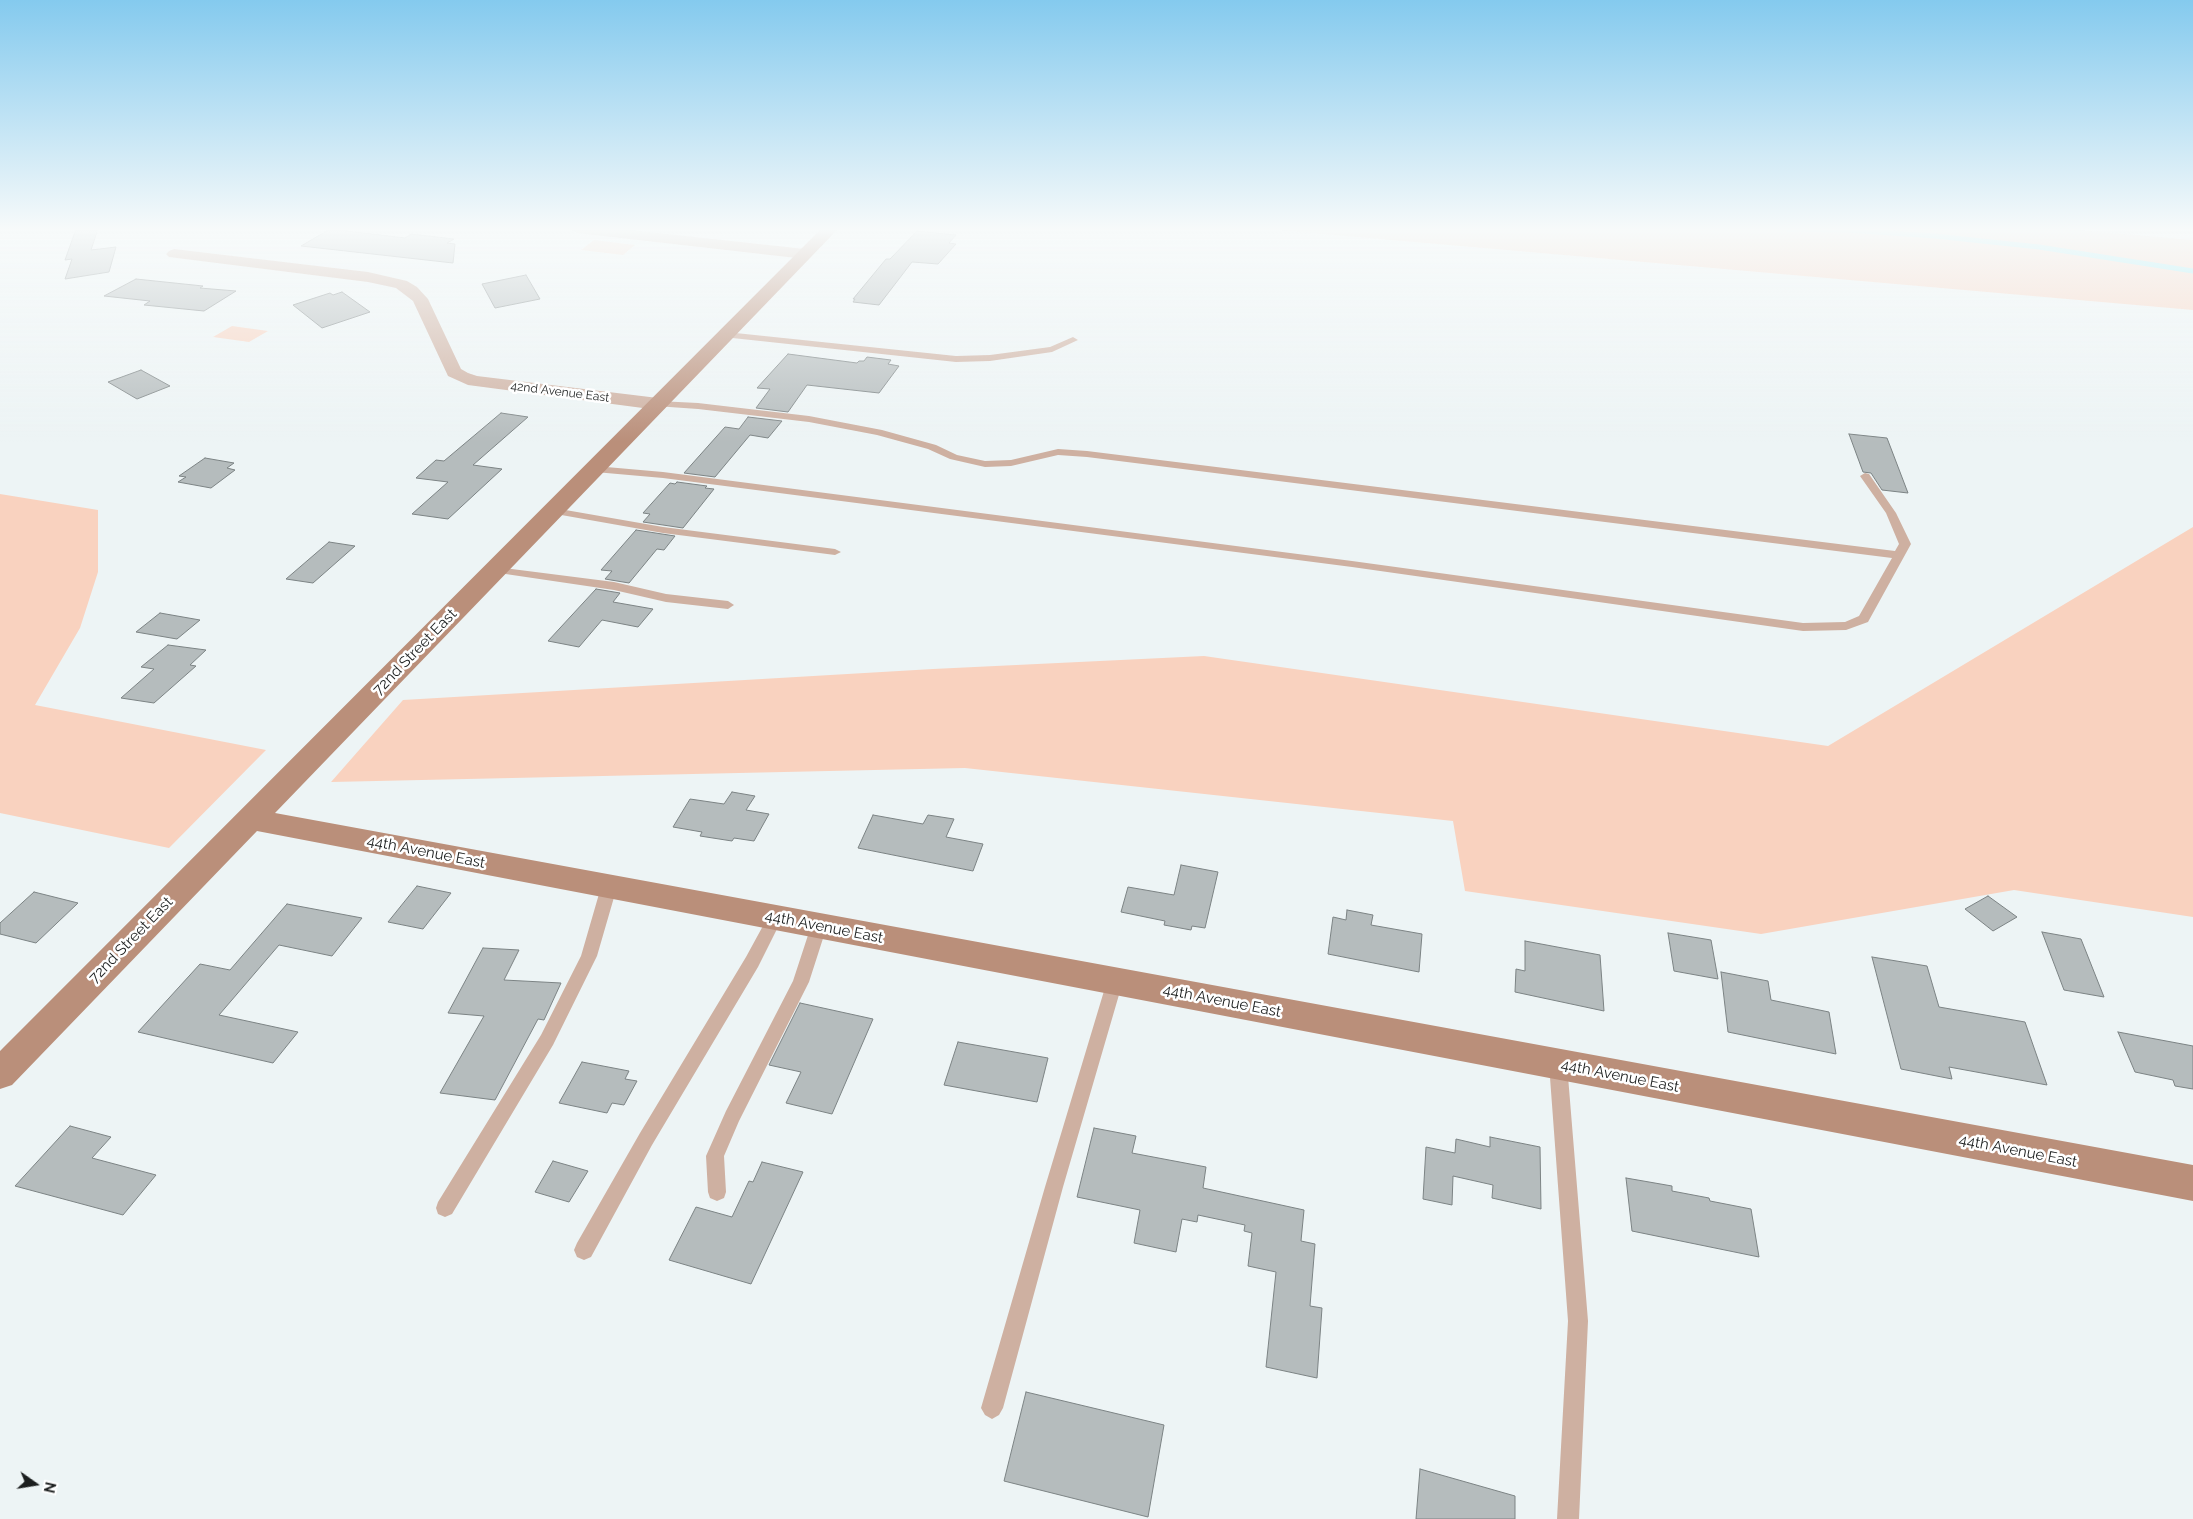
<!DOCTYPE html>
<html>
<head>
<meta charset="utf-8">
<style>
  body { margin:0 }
  #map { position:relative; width:2193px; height:1519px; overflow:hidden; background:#edf4f5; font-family:Raleway,sans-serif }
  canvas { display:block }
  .north { position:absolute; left:10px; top:1459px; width:50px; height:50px; -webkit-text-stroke:4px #fff; paint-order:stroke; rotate:103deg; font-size:14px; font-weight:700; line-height:20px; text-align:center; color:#1c1f1f }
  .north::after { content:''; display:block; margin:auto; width:18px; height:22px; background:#1c1f1f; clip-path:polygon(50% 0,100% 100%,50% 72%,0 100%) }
</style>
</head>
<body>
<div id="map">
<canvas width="2193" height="1519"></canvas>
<div class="north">N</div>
</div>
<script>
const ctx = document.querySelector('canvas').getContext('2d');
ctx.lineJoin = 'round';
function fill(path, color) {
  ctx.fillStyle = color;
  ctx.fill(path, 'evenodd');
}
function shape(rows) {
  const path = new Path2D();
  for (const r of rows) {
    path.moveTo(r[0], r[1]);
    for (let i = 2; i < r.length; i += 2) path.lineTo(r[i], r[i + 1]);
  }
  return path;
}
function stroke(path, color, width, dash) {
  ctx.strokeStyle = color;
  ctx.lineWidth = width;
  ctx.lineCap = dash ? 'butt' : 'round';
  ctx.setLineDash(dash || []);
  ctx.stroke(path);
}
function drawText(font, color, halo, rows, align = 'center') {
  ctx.font = font + ' Raleway,sans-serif';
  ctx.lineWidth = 5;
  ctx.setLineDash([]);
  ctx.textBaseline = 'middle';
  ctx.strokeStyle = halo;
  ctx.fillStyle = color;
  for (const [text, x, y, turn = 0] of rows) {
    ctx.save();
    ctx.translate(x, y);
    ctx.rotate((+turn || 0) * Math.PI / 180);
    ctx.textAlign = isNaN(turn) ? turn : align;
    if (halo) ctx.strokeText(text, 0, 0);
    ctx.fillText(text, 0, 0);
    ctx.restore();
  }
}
fill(shape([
  [1266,229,2066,229,2193,240,2193,310],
  [594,240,635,245,623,255,581,250],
  [232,326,268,331,249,342,213,337],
  [0,494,98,510,98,572,80,628,35,705,266,750,169,848,0,813],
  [2193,527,2193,917,2014,890,1761,934,1465,891,1453,821,965,768,331,782,403,700,933,669,1204,656,1828,746]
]), '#f9d2bf');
stroke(shape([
  [1787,229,1848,230,1935,236,2039,247,2193,271]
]), '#8fecf6', 5);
const building = shape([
  [76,229,98,229,91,250,116,247,109,272,65,279,72,259,65,260,76,229],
  [330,229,405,238,411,234,454,239,447,243,455,244,453,263,301,246,330,229],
  [917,231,956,235,949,243,956,244,938,264,912,262,879,305,853,302,855,299,853,299,886,259,890,259,917,231],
  [526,275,540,299,495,308,482,284,526,275],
  [136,279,203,286,200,288,236,291,204,311,144,305,150,301,104,296,136,279],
  [342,292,370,312,322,328,293,305,330,293,333,295,342,292],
  [788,354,857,363,859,361,864,361,867,357,891,360,888,364,899,366,879,393,807,385,788,412,756,408,770,389,757,388,788,354],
  [141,370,170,386,137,399,108,382,141,370],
  [501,413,528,417,473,465,502,469,448,519,412,514,448,482,416,478,436,460,444,461,501,413],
  [748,417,782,421,768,438,750,435,715,477,684,473,725,427,739,429,748,417],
  [1849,434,1887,438,1908,493,1882,490,1871,473,1863,472,1849,434],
  [205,458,234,463,227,468,235,470,211,488,178,482,186,477,179,476,205,458],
  [677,482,707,486,705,488,714,489,683,528,643,522,650,514,643,513,670,483,675,484,677,482],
  [636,530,675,536,664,550,657,549,629,583,605,579,612,571,601,570,636,530],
  [329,542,355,546,313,583,286,579,329,542],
  [596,589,620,593,613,602,653,609,638,627,602,620,579,647,548,641,596,589],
  [160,613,200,620,177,639,136,632,160,613],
  [168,645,206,650,190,665,196,666,154,703,121,698,154,669,141,667,168,645],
  [732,792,755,796,746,810,769,814,754,841,734,838,732,841,700,836,702,832,673,827,690,799,724,804,732,792],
  [873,815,923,824,928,815,954,819,946,837,983,844,973,871,858,848,873,815],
  [1181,865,1218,872,1205,928,1192,926,1191,930,1164,925,1165,921,1121,912,1128,887,1174,895,1181,865],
  [417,886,451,893,423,929,388,922,417,886],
  [34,892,78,903,36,943,0,934,0,923,34,892],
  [1988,896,2017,917,1993,931,1965,909,1988,896],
  [287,904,362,918,332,956,279,945,219,1015,298,1032,273,1063,138,1032,200,964,230,970,287,904],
  [1347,910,1373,915,1371,925,1422,934,1419,972,1328,954,1333,917,1346,920,1347,910],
  [2042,932,2081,939,2104,997,2064,990,2042,932],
  [1668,933,1711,940,1718,979,1674,971,1668,933],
  [1525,941,1600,955,1604,1011,1515,992,1516,969,1525,971,1525,941],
  [483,948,519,950,504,980,561,983,544,1020,538,1019,495,1100,440,1093,484,1016,448,1013,483,948],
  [1872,957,1927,966,1939,1007,2025,1022,2047,1085,1949,1067,1952,1079,1901,1069,1872,957],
  [1721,972,1768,981,1771,1000,1829,1012,1836,1054,1728,1032,1721,972],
  [800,1003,873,1019,832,1114,786,1103,801,1072,769,1065,800,1003],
  [2118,1032,2193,1046,2193,1089,2175,1086,2173,1080,2135,1072,2118,1032],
  [958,1042,1048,1058,1037,1102,944,1085,958,1042],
  [582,1062,629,1071,625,1079,637,1081,624,1105,612,1103,607,1113,559,1103,582,1062],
  [70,1126,111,1137,92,1158,156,1175,123,1215,15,1186,70,1126],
  [1094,1128,1136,1136,1132,1153,1206,1167,1203,1188,1304,1210,1301,1241,1315,1244,1310,1306,1322,1308,1317,1378,1266,1367,1276,1272,1248,1266,1252,1233,1244,1231,1245,1225,1198,1215,1197,1222,1182,1219,1176,1252,1134,1243,1140,1210,1077,1197,1094,1128],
  [1490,1137,1540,1147,1541,1209,1492,1198,1493,1185,1453,1176,1452,1205,1423,1199,1426,1147,1455,1153,1456,1139,1490,1147,1490,1137],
  [553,1161,588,1171,569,1202,535,1192,553,1161],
  [762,1162,803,1172,751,1284,669,1260,696,1207,732,1217,749,1181,753,1182,762,1162],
  [1626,1178,1672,1186,1672,1191,1709,1198,1710,1201,1751,1209,1759,1257,1632,1231,1626,1178],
  [1026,1392,1164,1425,1148,1517,1004,1481,1026,1392],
  [1420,1469,1515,1496,1515,1519,1416,1519,1420,1469]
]);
fill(building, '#b5bcbd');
stroke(building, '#7c8384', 1);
fill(shape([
  [726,332,956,356,990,355,1050,347,1073,337,1078,340,1052,352,990,361,956,362,723,337,722,335,726,332],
  [658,401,698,403,809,416,882,430,936,445,957,455,985,461,1011,460,1058,449,1087,451,1895,551,1899,544,1886,513,1860,476,1865,473,1869,474,1896,513,1911,544,1868,622,1846,630,1803,631,1352,567,663,478,595,472,590,469,595,466,663,472,1352,561,1803,623,1845,622,1859,616,1892,558,1087,457,1058,455,1011,466,985,467,950,459,928,449,877,435,809,422,698,409,655,406,655,402,658,401],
  [554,508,663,527,835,549,841,552,835,555,663,533,550,513,549,511,550,509,554,508],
  [496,567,614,582,666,594,728,601,734,605,728,609,666,602,614,590,492,572,490,570,496,567],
  [609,881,614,883,617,887,597,956,553,1045,452,1214,445,1217,438,1214,436,1208,438,1202,541,1035,581,956,601,887,604,883,609,881],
  [775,911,780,913,783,917,758,967,652,1145,591,1257,584,1260,577,1257,574,1250,577,1243,640,1133,746,957,770,913,775,911],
  [819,920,825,922,827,926,809,982,739,1121,724,1156,726,1192,724,1198,717,1201,710,1198,708,1192,706,1156,726,1111,793,981,811,926,813,922,819,920],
  [1115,974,1121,976,1123,981,1063,1187,1003,1408,999,1415,992,1419,985,1415,981,1408,1045,1187,1107,981,1109,976,1115,974],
  [1558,1056,1564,1059,1567,1064,1588,1321,1579,1519,1557,1519,1568,1321,1549,1064,1552,1059,1558,1056]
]), '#ceb0a1');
fill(shape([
  [570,229,621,229,805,249,810,251,813,254,810,257,805,259,577,233,570,229],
  [174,249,368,272,407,281,417,287,428,299,461,369,468,373,477,376,658,398,665,400,667,404,665,408,658,410,468,385,448,376,413,301,396,288,368,282,169,257,166,254,169,251,174,249]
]), '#ceb0a1');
fill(shape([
  [821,229,838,229,275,813,2193,1165,2193,1201,257,831,12,1085,0,1089,0,1051,821,229]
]), '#ba8f7a');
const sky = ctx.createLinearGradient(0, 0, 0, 442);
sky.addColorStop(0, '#84caee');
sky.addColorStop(0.52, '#f7fafa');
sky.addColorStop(1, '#f7fafa00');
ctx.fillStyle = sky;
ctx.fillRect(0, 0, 2193, 442);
drawText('12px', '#1c1f1f', '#fff', [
  ["42nd Avenue East",560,392,7]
]);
drawText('15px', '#1c1f1f', '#fff', [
  ["72nd Street East",415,652,-46],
  ["44th Avenue East",426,852,11],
  ["44th Avenue East",824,927,11],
  ["72nd Street East",131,940,-46],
  ["44th Avenue East",1222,1001,11],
  ["44th Avenue East",1620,1076,11],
  ["44th Avenue East",2018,1151,11]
]);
</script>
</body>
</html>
